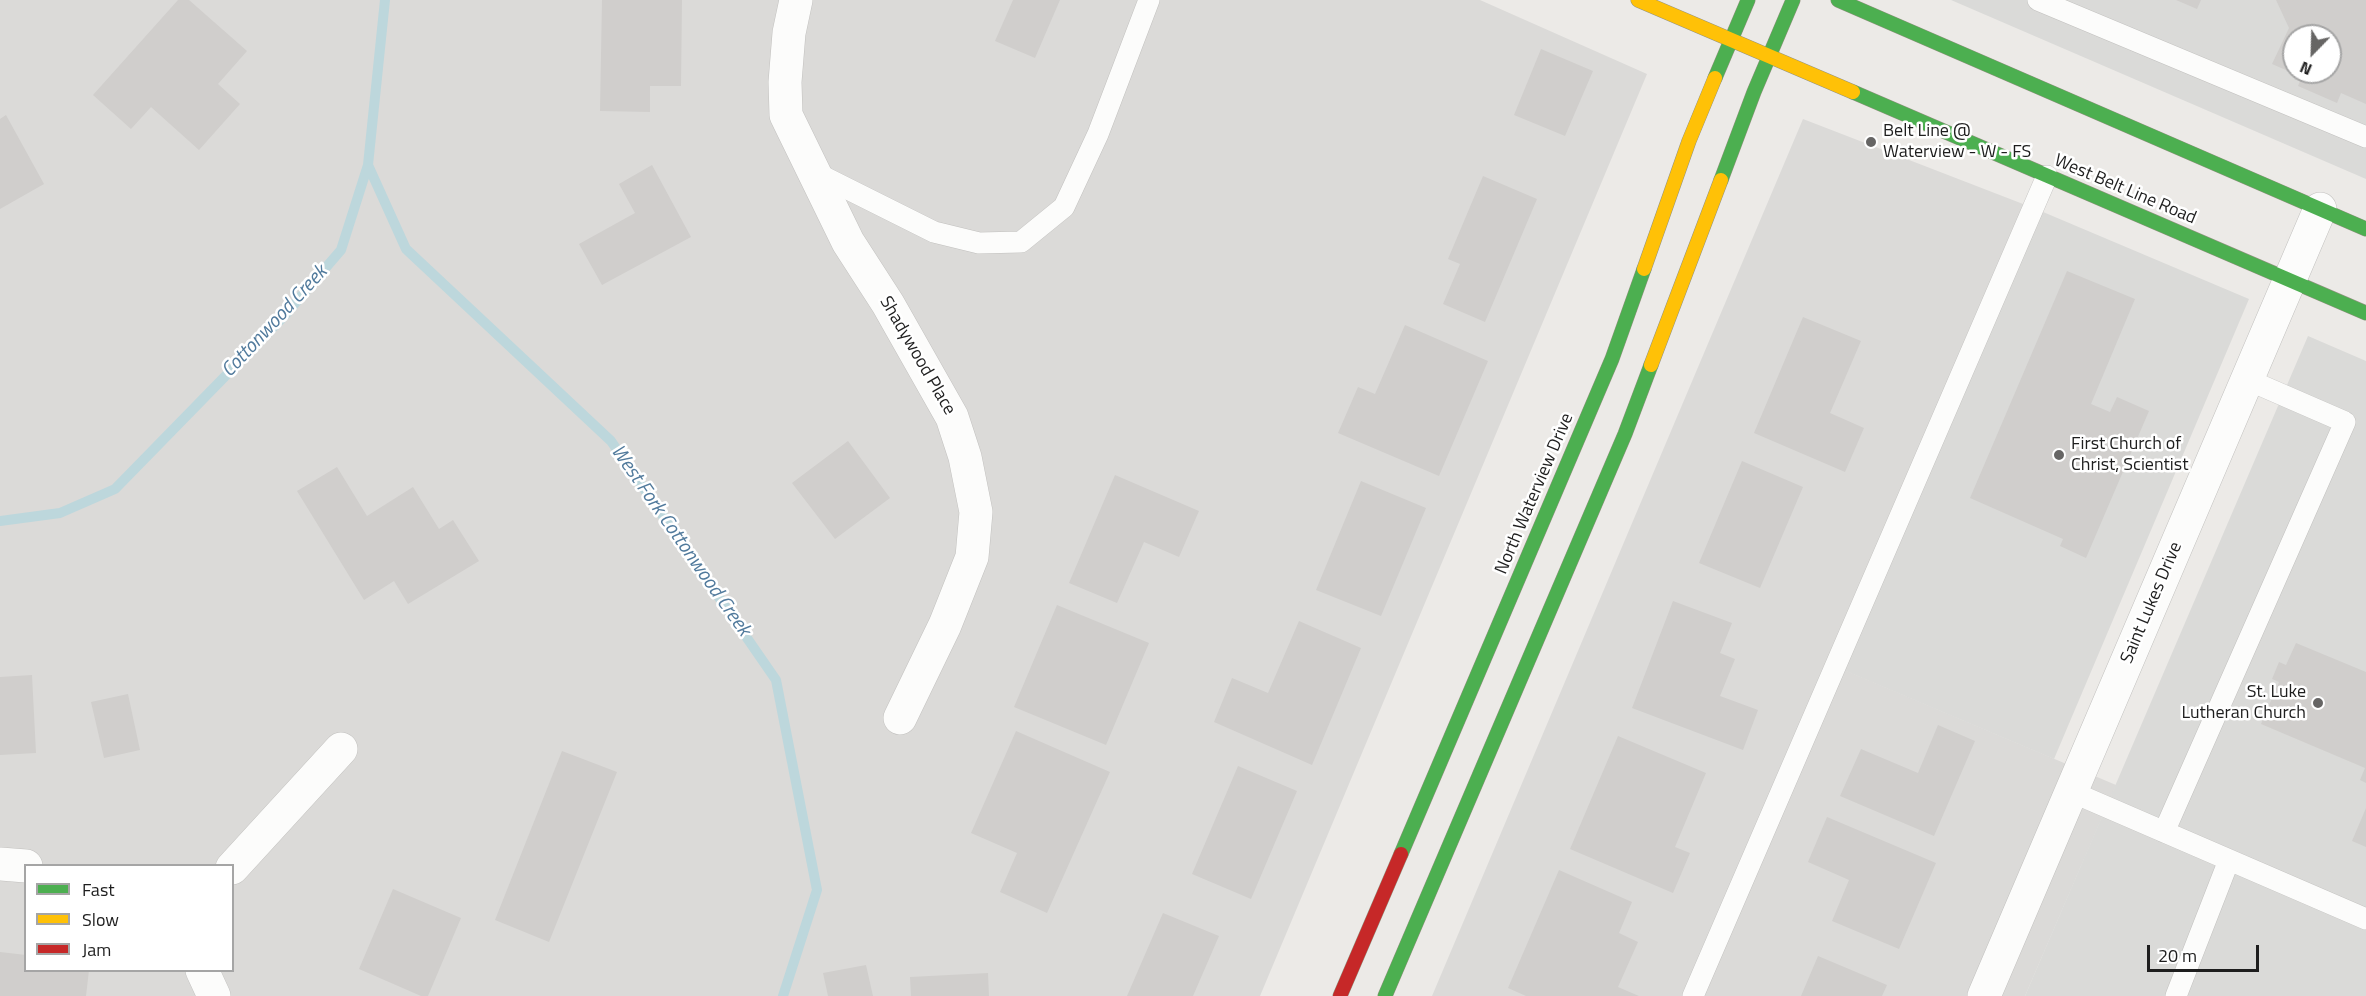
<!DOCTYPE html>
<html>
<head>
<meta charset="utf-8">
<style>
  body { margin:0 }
  #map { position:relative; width:2366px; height:996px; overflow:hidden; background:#eceae7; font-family:"Titillium Web",sans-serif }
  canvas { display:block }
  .legend { position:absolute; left:24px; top:864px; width:210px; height:108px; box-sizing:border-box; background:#fff; border:2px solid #a5a5a5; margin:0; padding:8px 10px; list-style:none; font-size:18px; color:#1e1e1e }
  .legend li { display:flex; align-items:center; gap:12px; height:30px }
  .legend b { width:30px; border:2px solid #a5a5a5 }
  .north { position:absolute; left:2282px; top:24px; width:60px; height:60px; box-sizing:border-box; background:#fff; border:2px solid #a5a5a5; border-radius:50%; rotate:203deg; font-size:16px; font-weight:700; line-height:24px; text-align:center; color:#1e1e1e }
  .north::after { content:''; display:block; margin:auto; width:21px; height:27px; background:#666564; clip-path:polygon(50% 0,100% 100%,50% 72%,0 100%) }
  .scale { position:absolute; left:2147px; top:945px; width:112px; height:27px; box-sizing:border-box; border:3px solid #1e1e1e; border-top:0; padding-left:8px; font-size:18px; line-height:21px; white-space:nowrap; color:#1e1e1e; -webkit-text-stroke:4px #fff; paint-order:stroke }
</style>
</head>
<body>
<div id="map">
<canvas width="2366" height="996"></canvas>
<ul class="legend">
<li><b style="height:8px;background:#4caf50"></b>Fast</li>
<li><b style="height:8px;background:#ffc107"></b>Slow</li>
<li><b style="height:8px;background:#c62828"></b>Jam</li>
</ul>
<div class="north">N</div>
<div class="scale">20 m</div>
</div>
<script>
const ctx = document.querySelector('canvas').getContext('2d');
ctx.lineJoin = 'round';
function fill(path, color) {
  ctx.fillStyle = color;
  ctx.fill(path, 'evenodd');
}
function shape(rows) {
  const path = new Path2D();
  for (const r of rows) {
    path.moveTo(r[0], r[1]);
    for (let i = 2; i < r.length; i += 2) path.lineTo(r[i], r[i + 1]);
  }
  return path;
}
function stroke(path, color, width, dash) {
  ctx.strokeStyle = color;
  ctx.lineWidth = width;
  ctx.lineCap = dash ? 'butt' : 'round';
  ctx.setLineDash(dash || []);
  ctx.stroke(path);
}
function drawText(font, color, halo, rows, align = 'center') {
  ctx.font = font + ' "Titillium Web",sans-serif';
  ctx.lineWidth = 5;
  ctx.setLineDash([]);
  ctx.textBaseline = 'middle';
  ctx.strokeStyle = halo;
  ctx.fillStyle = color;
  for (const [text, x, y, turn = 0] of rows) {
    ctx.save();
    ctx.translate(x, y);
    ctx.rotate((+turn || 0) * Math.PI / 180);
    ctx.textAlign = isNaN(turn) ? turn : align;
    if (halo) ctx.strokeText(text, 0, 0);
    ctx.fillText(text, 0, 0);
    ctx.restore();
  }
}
fill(shape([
  [0,0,1480,0,1647,74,1260,996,0,996],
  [26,866,232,866,232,970,26,970],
  [1803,119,2036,209,1842,669,2116,785,2025,996,1432,996]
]), '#dbdad8');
fill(shape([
  [1951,0,2366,0,2366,179],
  [2294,36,2330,36,2330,72,2294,72],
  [2036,209,2249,299,2054,759,1841,669],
  [2308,336,2366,361,2366,996,2025,996]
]), '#dadad8');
stroke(shape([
  [368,165,406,249,611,441,776,680,817,890,783,996],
  [0,521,60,513,115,489,285,315,341,250,368,165,385,0]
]), '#bdd7dc', 10);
fill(shape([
  [178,0,189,0,247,51,218,84,240,104,199,150,151,107,131,129,93,95],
  [602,0,682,0,681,86,650,86,650,112,600,111],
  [1013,0,1060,0,1035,58,995,41],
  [2176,0,2201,0,2197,9],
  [2276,0,2366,0,2366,104,2341,93,2337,103,2298,86,2302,77,2272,64,2289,28],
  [2294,36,2330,36,2330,72,2294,72],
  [1541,49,1593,71,1565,136,1514,115],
  [6,115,44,184,0,209,0,119],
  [652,165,691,237,602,285,579,244,635,213,619,184],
  [1483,176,1537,199,1485,322,1443,304,1460,264,1448,259],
  [2067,271,2135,299,2091,404,2110,412,2117,397,2149,411,2086,558,2060,546,2063,539,1970,498],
  [1803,317,1861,341,1830,413,1864,428,1845,472,1754,433],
  [1405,325,1488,361,1439,476,1338,433,1358,387,1375,394],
  [848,441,890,498,835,539,792,483],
  [1742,461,1803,487,1760,588,1699,563],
  [337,467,367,516,413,487,439,529,453,520,479,561,408,604,394,581,364,600,297,491],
  [1115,475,1199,511,1179,557,1144,542,1117,603,1069,583],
  [1361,481,1426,508,1381,616,1316,590],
  [1673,601,1732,623,1720,653,1735,659,1720,696,1758,710,1743,750,1632,708],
  [1057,605,1149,643,1106,745,1014,707],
  [1299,621,1361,648,1312,765,1214,722,1232,678,1268,693],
  [2296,643,2366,672,2366,783,2360,780,2365,768,2261,724,2279,682,2272,679,2279,662,2286,665],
  [32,675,36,753,0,755,0,677],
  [128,694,140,750,104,758,91,702],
  [1938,725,1975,741,1934,836,1840,796,1861,749,1918,773],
  [1016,731,1110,772,1047,913,1000,892,1017,853,971,833],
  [1618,736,1706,773,1675,847,1690,853,1673,893,1570,849],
  [562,751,617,772,549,942,495,920],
  [1238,766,1297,791,1251,899,1192,874],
  [2366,808,2366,847,2352,841],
  [1827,817,1936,863,1899,949,1832,921,1849,880,1808,862],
  [1559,870,1632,902,1619,933,1638,942,1618,987,1639,996,1526,996,1508,988],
  [393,889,461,918,428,996,421,996,359,969],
  [1163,913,1219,936,1193,996,1127,996],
  [0,952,26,955,26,970,89,970,86,996,0,996],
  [1818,956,1887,985,1882,996,1801,996],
  [866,965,873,996,828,996,823,973],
  [988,973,989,996,911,996,910,977]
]), '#d0cecc');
const lane = shape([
  [2038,0,2366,137],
  [814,172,934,232,979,243,1021,242,1064,207,1098,134,1149,0],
  [2072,792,2366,919],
  [2164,832,2345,422,2246,379],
  [1693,996,2047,176],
  [2176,996,2229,860]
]);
const street = shape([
  [796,0,789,33,785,82,786,115,848,242,888,304,952,417,965,457,976,512,972,557,945,625,900,718],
  [0,864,26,866],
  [232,868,341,749],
  [202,970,214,996],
  [1984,996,2320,209]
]);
const fast = shape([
  [1838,0,2366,229],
  [1715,78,1748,0],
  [1853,92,2366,313],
  [1721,180,1754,92,1793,0],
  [1401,854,1612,359,1644,269],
  [1385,996,1625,434,1651,365]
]);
const slow = shape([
  [1638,0,1853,92],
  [1644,269,1689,141,1715,78],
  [1651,365,1721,180]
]);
const jam = shape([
  [1340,996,1401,854]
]);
stroke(lane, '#c2c1bf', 22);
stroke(street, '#c2c1bf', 34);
stroke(fast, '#939381', 15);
stroke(slow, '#939381', 15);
stroke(jam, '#939381', 15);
stroke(lane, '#fcfcfb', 21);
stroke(street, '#fcfcfb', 33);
stroke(fast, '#4caf50', 14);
stroke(slow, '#ffc107', 14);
stroke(jam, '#c62828', 14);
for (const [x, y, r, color] of [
  [1871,142,6,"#666564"],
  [2059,455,6,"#666564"],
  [2318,703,6,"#666564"]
]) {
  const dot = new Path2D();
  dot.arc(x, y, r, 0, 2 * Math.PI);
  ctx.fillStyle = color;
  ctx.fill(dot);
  stroke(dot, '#fff', 2);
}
drawText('18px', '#1e1e1e', '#fff', [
  ["Belt Line @",1883,132],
  ["Waterview - W - FS",1883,153],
  ["First Church of",2071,445],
  ["Christ, Scientist",2071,466],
  ["St. Luke",2306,693,"right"],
  ["Lutheran Church",2306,714,"right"]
], 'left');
drawText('18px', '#1e1e1e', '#fff', [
  ["West Belt Line Road",2125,190,23],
  ["Shadywood Place",917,356,60],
  ["North Waterview Drive",1535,494,-67],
  ["Saint Lukes Drive",2152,603,-67]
]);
drawText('italic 20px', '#517a9c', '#fff', [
  ["Cottonwood Creek",275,322,-47],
  ["West Fork Cottonwood Creek",680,541,55]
]);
</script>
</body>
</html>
